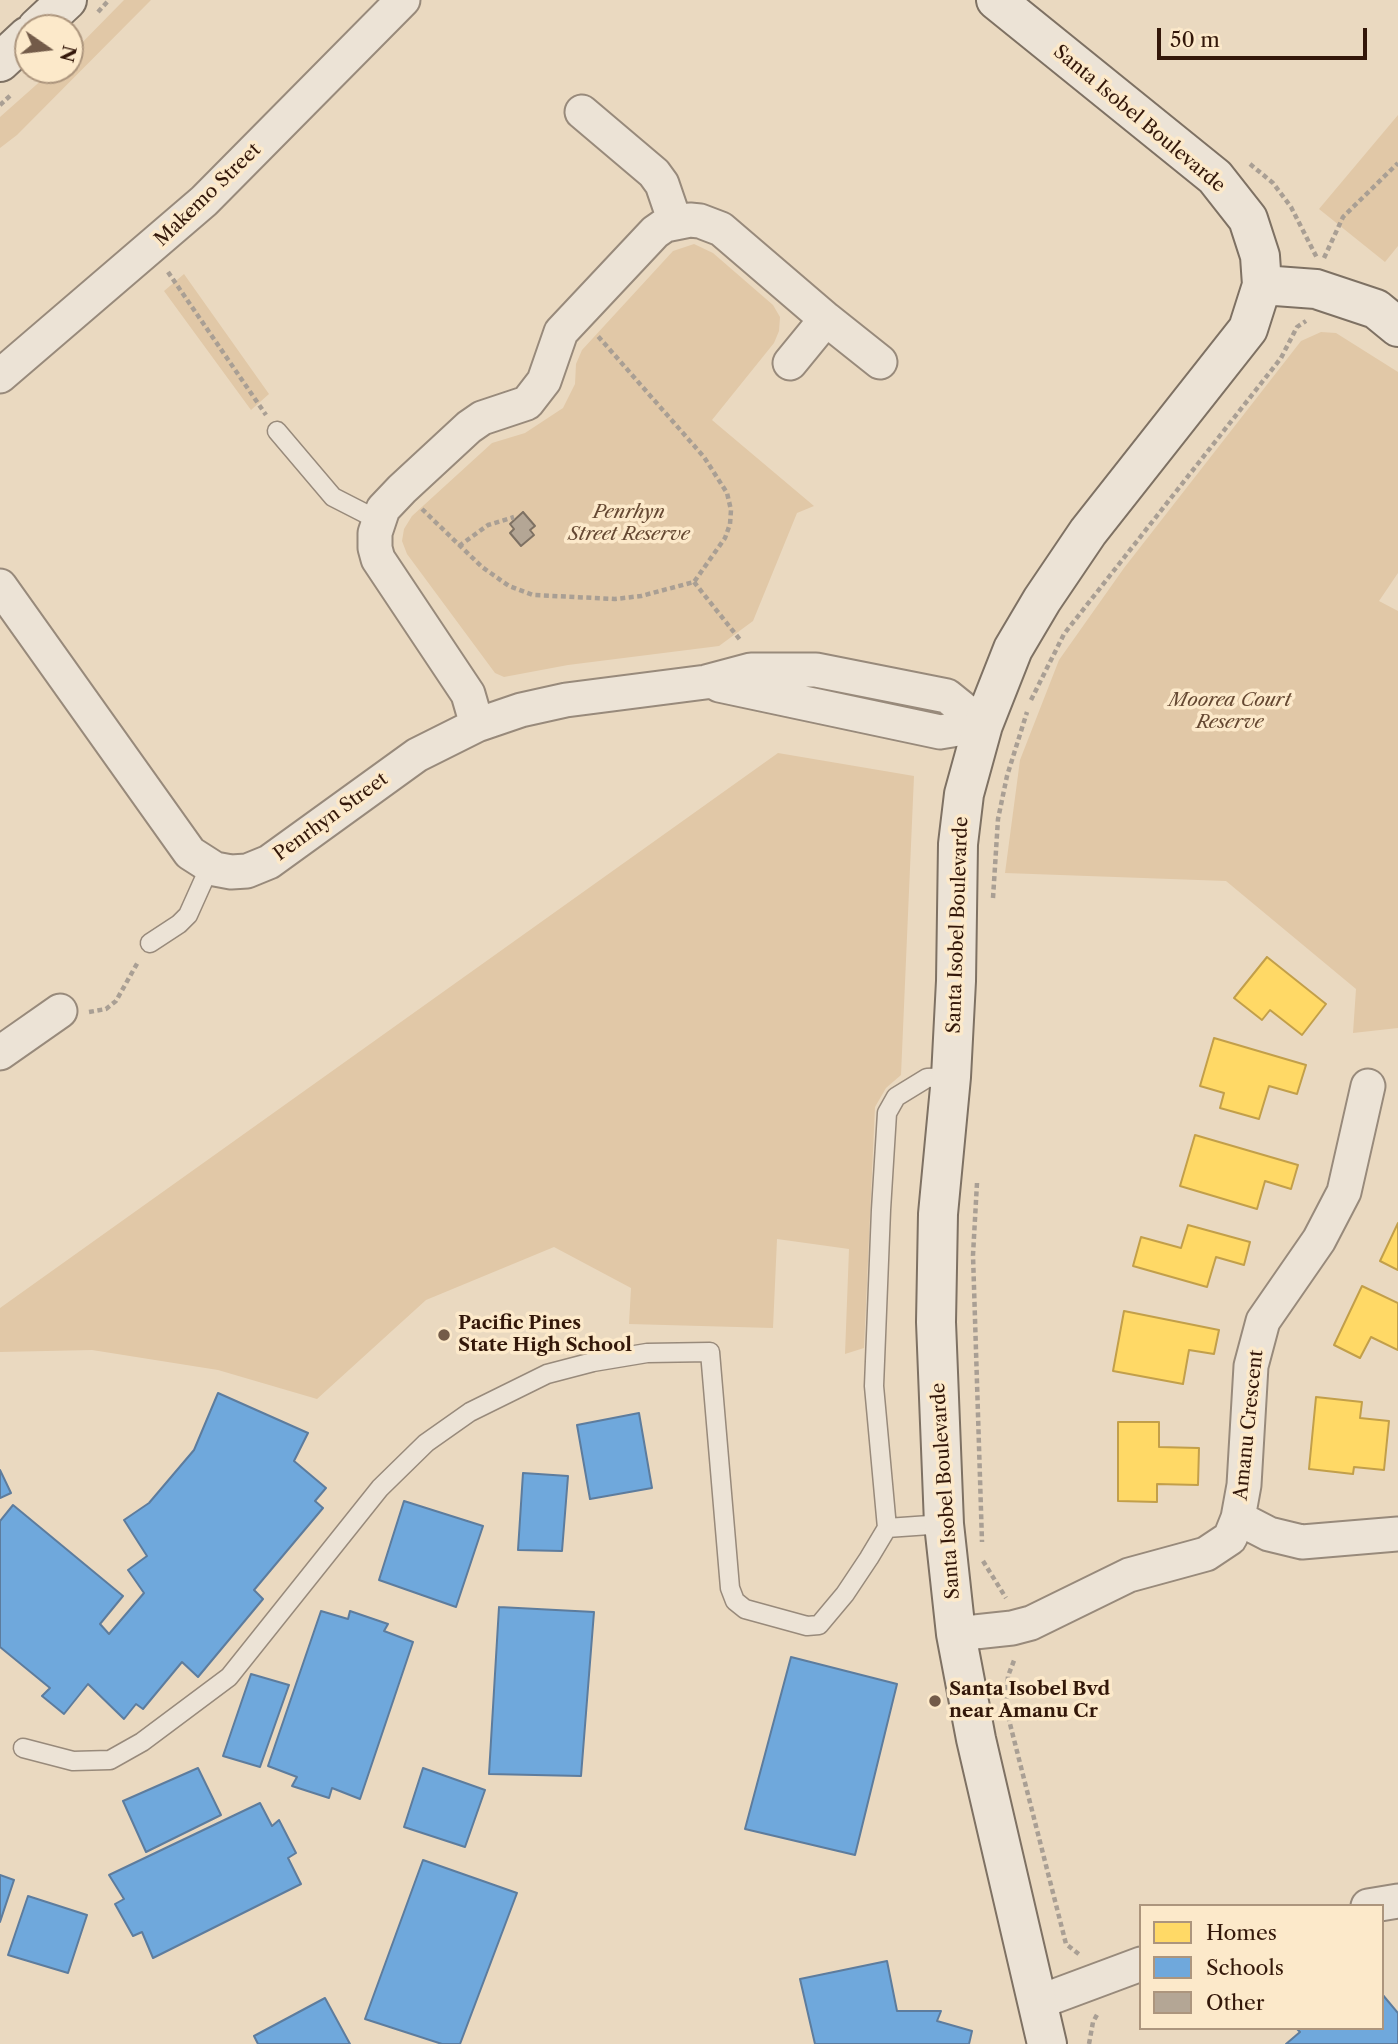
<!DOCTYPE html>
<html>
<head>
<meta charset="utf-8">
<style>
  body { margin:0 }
  #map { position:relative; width:1398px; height:2044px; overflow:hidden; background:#ead9c0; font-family:"Libre Caslon Text",serif }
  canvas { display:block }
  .legend { position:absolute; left:1139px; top:1904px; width:245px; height:126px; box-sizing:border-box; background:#fce9ca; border:2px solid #ac957d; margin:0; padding:9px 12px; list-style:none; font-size:21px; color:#331709 }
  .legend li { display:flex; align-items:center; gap:14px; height:35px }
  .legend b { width:35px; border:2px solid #ac957d }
  .north { position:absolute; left:14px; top:14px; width:70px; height:70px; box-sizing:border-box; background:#fce9ca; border:2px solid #ac957d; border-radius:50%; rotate:104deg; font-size:19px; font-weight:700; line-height:28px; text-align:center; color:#331709 }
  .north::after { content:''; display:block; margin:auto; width:24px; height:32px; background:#735b49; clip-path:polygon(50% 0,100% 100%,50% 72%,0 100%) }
  .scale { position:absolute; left:1157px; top:28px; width:210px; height:32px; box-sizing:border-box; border:4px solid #331709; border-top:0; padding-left:9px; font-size:21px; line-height:24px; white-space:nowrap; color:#331709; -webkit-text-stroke:5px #fce9ca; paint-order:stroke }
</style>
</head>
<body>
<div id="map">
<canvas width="1398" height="2044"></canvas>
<ul class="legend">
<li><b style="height:19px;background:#ffd966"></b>Homes</li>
<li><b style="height:19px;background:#6fa8dc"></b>Schools</li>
<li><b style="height:19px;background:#b4a695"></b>Other</li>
</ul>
<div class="north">N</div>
<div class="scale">50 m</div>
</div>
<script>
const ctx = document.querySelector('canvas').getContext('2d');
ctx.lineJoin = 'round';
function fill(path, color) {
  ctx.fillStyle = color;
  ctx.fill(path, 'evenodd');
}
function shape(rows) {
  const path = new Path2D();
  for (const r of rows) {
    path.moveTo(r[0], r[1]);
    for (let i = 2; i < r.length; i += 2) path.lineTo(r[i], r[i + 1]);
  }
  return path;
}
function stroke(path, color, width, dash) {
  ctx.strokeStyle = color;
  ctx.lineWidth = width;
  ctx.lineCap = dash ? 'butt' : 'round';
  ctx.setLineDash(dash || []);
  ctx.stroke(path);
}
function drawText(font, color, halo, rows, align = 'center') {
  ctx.font = font + ' "Libre Caslon Text",serif';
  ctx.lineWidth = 7;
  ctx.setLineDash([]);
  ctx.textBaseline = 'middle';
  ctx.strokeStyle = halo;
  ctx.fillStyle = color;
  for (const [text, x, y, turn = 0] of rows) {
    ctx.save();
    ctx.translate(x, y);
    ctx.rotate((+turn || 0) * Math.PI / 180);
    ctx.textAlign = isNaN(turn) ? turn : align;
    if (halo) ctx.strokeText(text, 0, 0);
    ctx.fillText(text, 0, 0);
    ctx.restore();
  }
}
fill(shape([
  [124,0,151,0,17,135,0,148,0,117,53,70,70,70,70,55],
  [1398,115,1398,246,1385,262,1319,209],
  [694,244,713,253,773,305,780,317,779,331,774,343,712,420,814,506,797,513,753,621,719,646,568,665,504,677,495,673,407,554,402,541,404,529,412,516,492,443,525,433,563,408,575,384,576,364,582,350,673,251],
  [184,274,269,394,251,410,164,291],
  [1321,332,1336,333,1398,372,1398,573,1379,601,1398,611,1398,1028,1353,1033,1356,989,1226,881,1005,873,1020,760,1059,660,1124,568,1301,341],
  [778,753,914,776,901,1075,886,1088,875,1107,864,1348,845,1354,849,1249,777,1239,773,1328,629,1324,631,1288,554,1247,426,1300,317,1399,218,1370,92,1350,0,1352,0,1308]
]), '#e1c8a7');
const homes = shape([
  [1267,957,1326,1004,1302,1035,1270,1010,1262,1020,1234,998,1267,957],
  [1214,1038,1306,1065,1297,1094,1269,1086,1259,1119,1220,1108,1224,1093,1200,1086,1214,1038],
  [1195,1135,1298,1165,1291,1189,1265,1181,1257,1209,1180,1186,1195,1135],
  [1398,1223,1398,1270,1380,1261,1398,1223],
  [1188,1225,1250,1242,1244,1265,1216,1257,1207,1287,1133,1266,1141,1237,1181,1248,1188,1225],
  [1362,1286,1398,1303,1398,1350,1371,1337,1360,1358,1334,1345,1362,1286],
  [1124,1311,1219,1330,1214,1354,1189,1350,1183,1384,1113,1371,1124,1311],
  [1316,1397,1362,1402,1360,1418,1389,1421,1384,1470,1354,1467,1353,1474,1309,1469,1316,1397],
  [1118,1422,1159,1422,1159,1447,1199,1448,1198,1485,1157,1484,1157,1502,1118,1501,1118,1422]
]);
fill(homes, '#ffd966');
stroke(homes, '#c29f4a', 2);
const schools = shape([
  [218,1393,308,1433,294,1461,326,1488,315,1501,323,1508,254,1590,263,1599,198,1677,182,1662,143,1709,136,1704,124,1719,88,1684,64,1714,42,1696,50,1688,0,1647,0,1521,13,1505,123,1596,100,1624,109,1634,144,1593,128,1570,147,1556,124,1520,149,1503,194,1450,218,1393],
  [639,1413,652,1488,590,1499,577,1425,639,1413],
  [0,1470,11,1493,0,1498,0,1470],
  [523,1473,568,1476,562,1551,518,1550,523,1473],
  [404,1501,483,1526,456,1607,379,1580,404,1501],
  [499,1607,594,1612,581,1776,489,1774,499,1607],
  [321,1611,348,1619,350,1611,388,1624,384,1631,413,1642,360,1799,332,1788,329,1798,292,1786,297,1777,268,1766,321,1611],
  [791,1657,897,1684,855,1855,745,1829,791,1657],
  [251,1674,289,1685,260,1767,223,1756,251,1674],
  [198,1768,221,1815,146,1852,123,1801,198,1768],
  [423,1768,485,1790,465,1847,404,1827,423,1768],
  [260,1803,272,1826,279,1820,296,1853,288,1858,301,1884,153,1958,142,1932,133,1936,115,1904,124,1899,109,1875,260,1803],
  [423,1860,517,1893,460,2044,442,2044,365,2019,423,1860],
  [0,1875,14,1880,0,1922,0,1875],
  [28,1896,87,1915,68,1973,8,1955,28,1896],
  [887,1961,897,2011,941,2011,937,2021,972,2031,969,2044,815,2044,800,1979,887,1961],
  [1382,1994,1398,2013,1398,2044,1286,2044,1300,2032,1296,2028,1382,2028,1382,1994],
  [325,1998,350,2044,258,2044,254,2036,325,1998]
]);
fill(schools, '#6fa8dc');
stroke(schools, '#5d7c9d', 2);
const building = shape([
  [523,512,535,526,530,530,534,535,521,546,510,533,514,529,510,524,523,512]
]);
fill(building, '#b4a695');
stroke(building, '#7e7163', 2);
const lane = shape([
  [277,431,333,497,378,520],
  [150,943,179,924,188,915,210,866],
  [887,1528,944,1524],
  [23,1748,73,1761,110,1760,142,1742,229,1677,380,1488,426,1443,470,1412,547,1374,593,1362,647,1353,710,1352,730,1588,735,1601,745,1609,807,1626,819,1625,845,1594,869,1558,887,1528,874,1386,881,1210,887,1113,896,1097,927,1078,951,1077]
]);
const street = shape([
  [582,112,654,173,662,184,675,222],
  [826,319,880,362],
  [0,376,204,201,403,0],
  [0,586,190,853,215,869,231,872,247,871,269,862,417,755,477,725,521,710,566,700,706,682,751,670,816,670,947,696,983,725],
  [719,685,940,732,983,725],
  [477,725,468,694,378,559,375,548,375,533,383,509,402,489,469,427,482,418,527,403,544,381,561,332,655,232,665,225,690,220,700,221,721,229,826,319,790,363],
  [0,1053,60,1011],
  [1238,1518,1269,1534,1302,1542,1398,1534],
  [956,1634,1012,1628,1031,1623,1129,1575,1206,1554,1230,1538,1238,1518,1244,1485,1251,1366,1263,1321,1319,1240,1344,1192,1368,1086],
  [1368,1906,1398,1901],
  [1039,2002,1141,1964]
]);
const secondary = shape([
  [996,0,1215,177,1248,219,1260,256,1262,285,1248,329,1088,532,1042,600,1013,649,983,725,964,794,958,844,956,981,951,1077,938,1214,936,1322,944,1524,956,1634,976,1739,1047,2044],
  [37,28,67,0],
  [0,62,28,36],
  [1262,285,1316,289,1376,309,1398,327]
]);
stroke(lane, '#988a7b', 21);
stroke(street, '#988a7b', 37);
stroke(secondary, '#7e7163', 42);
stroke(shape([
  [98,12,109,0],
  [0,105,12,94],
  [1250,164,1273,183,1291,207,1317,258],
  [1324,258,1343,217,1398,163],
  [168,272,266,415],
  [422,509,482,567,509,586,533,595,615,599,641,596,694,582,725,538,730,524,731,510,727,493,704,457,597,335],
  [459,546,488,525,514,517],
  [694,582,741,641],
  [1031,700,1064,634,1281,358,1297,327,1306,321],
  [993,898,998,819,1007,776,1027,712],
  [89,1012,106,1009,116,1001,138,962],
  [977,1183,973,1255,982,1542],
  [983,1561,1006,1598],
  [1006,1707,1008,1676,1015,1658],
  [1008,1716,1066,1944,1080,1955],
  [1089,2044,1093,2022,1098,2013]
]), '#a99f94', 4.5, [5, 3.5]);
stroke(lane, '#ece3d6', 18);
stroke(street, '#ece3d6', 33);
stroke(secondary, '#ece3d6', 38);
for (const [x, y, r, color] of [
  [444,1335,7,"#735b49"],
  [935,1701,7,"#735b49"]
]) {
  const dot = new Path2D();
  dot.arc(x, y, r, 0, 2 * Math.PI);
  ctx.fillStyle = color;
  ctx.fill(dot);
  stroke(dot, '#fce9ca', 2.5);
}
drawText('19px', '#331709', '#fce9ca', [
  ["Santa Isobel Boulevarde",1139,119,40],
  ["Makemo Street",208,195,-44],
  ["Penrhyn Street",331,817,-36],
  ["Santa Isobel Boulevarde",958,925,-88],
  ["Amanu Crescent",1249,1425,-84],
  ["Santa Isobel Boulevarde",946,1491,-94]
]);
drawText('italic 19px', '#654832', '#fce9ca', [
  ["Penrhyn",629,513],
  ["Street Reserve",629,535],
  ["Moorea Court",1230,701],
  ["Reserve",1230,723]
]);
drawText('bold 19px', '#331709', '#fce9ca', [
  ["Pacific Pines",458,1324],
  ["State High School",458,1346],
  ["Santa Isobel Bvd",949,1690],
  ["near Amanu Cr",949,1712]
], 'left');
</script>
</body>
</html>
